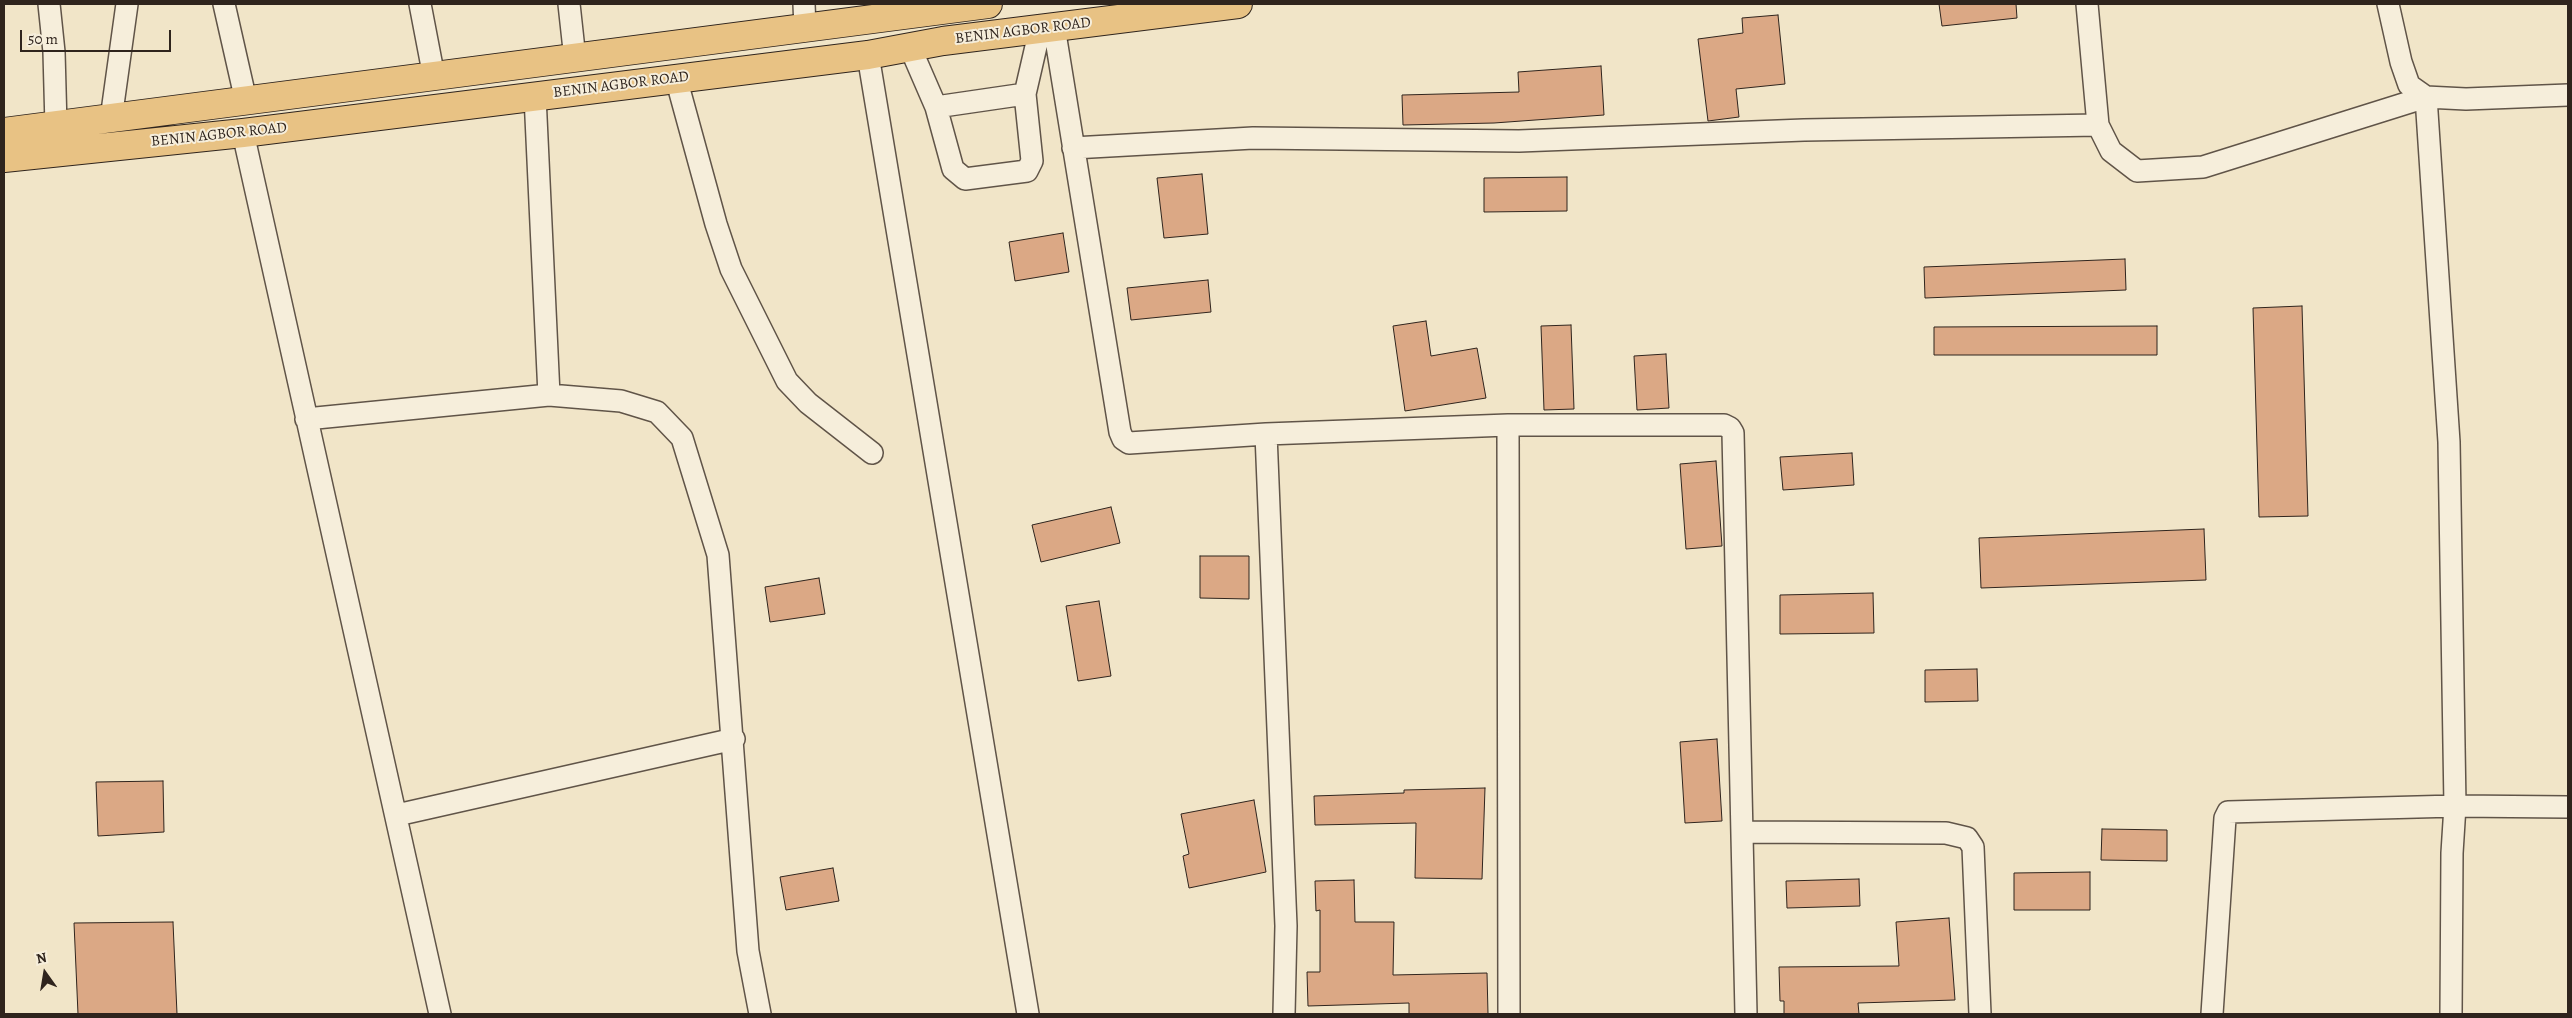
<!DOCTYPE html>
<html>
<head>
<meta charset="utf-8">
<style>
  body { margin:0 }
  #map { position:relative; width:2572px; height:1018px; overflow:hidden; background:#f1e5c8; font-family:Alegreya,serif }
  canvas { display:block }
  .frame { position:absolute; inset:0; border:5px solid #2f241d; pointer-events:none }
  .north { position:absolute; left:20px; top:948px; width:50px; height:50px; -webkit-text-stroke:4px #f6eedb; paint-order:stroke; rotate:347deg; font-size:14px; font-weight:700; line-height:20px; text-align:center; color:#2f241d }
  .north::after { content:''; display:block; margin:auto; width:18px; height:22px; background:#2f241d; clip-path:polygon(50% 0,100% 100%,50% 72%,0 100%) }
  .scale { position:absolute; left:20px; top:30px; width:151px; height:22px; box-sizing:border-box; border:2px solid #2f241d; border-top:0; padding-left:6px; font-size:15px; line-height:18px; white-space:nowrap; color:#2f241d; -webkit-text-stroke:4px #f6eedb; paint-order:stroke }
</style>
</head>
<body>
<div id="map">
<canvas width="2572" height="1018"></canvas>
<div class="frame"></div>
<div class="north">N</div>
<div class="scale">50 m</div>
</div>
<script>
const ctx = document.querySelector('canvas').getContext('2d');
ctx.lineJoin = 'round';
function fill(path, color) {
  ctx.fillStyle = color;
  ctx.fill(path, 'evenodd');
}
function shape(rows) {
  const path = new Path2D();
  for (const r of rows) {
    path.moveTo(r[0], r[1]);
    for (let i = 2; i < r.length; i += 2) path.lineTo(r[i], r[i + 1]);
  }
  return path;
}
function stroke(path, color, width, dash) {
  ctx.strokeStyle = color;
  ctx.lineWidth = width;
  ctx.lineCap = dash ? 'butt' : 'round';
  ctx.setLineDash(dash || []);
  ctx.stroke(path);
}
function drawText(font, color, halo, rows, align = 'center') {
  ctx.font = font + ' Alegreya,serif';
  ctx.lineWidth = 4;
  ctx.setLineDash([]);
  ctx.textBaseline = 'middle';
  ctx.strokeStyle = halo;
  ctx.fillStyle = color;
  for (const [text, x, y, turn = 0] of rows) {
    ctx.save();
    ctx.translate(x, y);
    ctx.rotate((+turn || 0) * Math.PI / 180);
    ctx.textAlign = isNaN(turn) ? turn : align;
    if (halo) ctx.strokeText(text, 0, 0);
    ctx.fillText(text, 0, 0);
    ctx.restore();
  }
}
const building = shape([
  [1939,4,2016,4,2017,18,1942,26,1939,4],
  [1778,15,1785,84,1736,89,1739,117,1708,121,1698,39,1743,33,1742,18,1778,15],
  [1601,66,1604,115,1494,123,1403,125,1402,95,1519,92,1518,72,1601,66],
  [1202,174,1208,234,1164,238,1157,178,1202,174],
  [1567,177,1567,211,1484,212,1484,178,1567,177],
  [1063,233,1069,272,1015,281,1009,242,1063,233],
  [2125,259,2126,290,1925,298,1924,267,2125,259],
  [1208,280,1211,312,1131,320,1127,288,1208,280],
  [2302,306,2308,516,2259,517,2253,308,2302,306],
  [1426,321,1431,356,1477,348,1486,398,1405,411,1393,326,1426,321],
  [1571,325,1574,409,1544,410,1541,326,1571,325],
  [2157,326,2157,355,1934,355,1934,327,2157,326],
  [1666,354,1669,408,1637,410,1634,356,1666,354],
  [1852,453,1854,485,1783,490,1780,457,1852,453],
  [1716,461,1722,546,1686,549,1680,464,1716,461],
  [1111,507,1120,543,1041,562,1032,525,1111,507],
  [2204,529,2206,580,1981,588,1979,538,2204,529],
  [1200,556,1249,556,1249,599,1200,598,1200,556],
  [819,578,825,614,770,622,765,587,819,578],
  [1873,593,1874,633,1780,634,1780,595,1873,593],
  [1099,601,1111,676,1078,681,1066,606,1099,601],
  [1977,669,1978,701,1925,702,1925,670,1977,669],
  [1717,739,1722,821,1685,823,1680,742,1717,739],
  [163,781,164,832,98,836,96,782,163,781],
  [1485,788,1482,879,1415,878,1416,823,1315,825,1314,796,1404,793,1404,790,1485,788],
  [1254,800,1266,872,1189,888,1183,856,1189,854,1181,814,1254,800],
  [2102,829,2167,830,2167,861,2101,860,2102,829],
  [833,868,839,901,786,910,780,877,833,868],
  [2090,872,2090,910,2014,910,2014,873,2090,872],
  [1859,879,1860,906,1787,908,1786,881,1859,879],
  [1354,880,1355,922,1394,922,1393,975,1487,973,1488,1014,1409,1014,1409,1003,1308,1006,1307,972,1320,972,1320,910,1316,911,1315,881,1354,880],
  [1949,918,1955,1000,1858,1003,1859,1014,1784,1014,1784,1001,1780,1001,1779,967,1899,966,1896,922,1949,918],
  [173,922,177,1014,78,1014,74,923,173,922]
]);
fill(building, '#dba885');
stroke(building, '#2f241d', 1);
const minor = shape([
  [49,4,54,52,56,126],
  [224,4,246,101],
  [420,4,434,77],
  [569,4,575,59],
  [804,4,805,28],
  [2087,4,2098,125,2111,151,2137,171,2203,167,2426,97,2449,442,2455,806,2452,853,2451,1014],
  [2388,4,2401,62,2409,85,2426,97,2466,99,2568,95],
  [1054,27,1120,432,1123,439,1129,443,1266,434,1508,425,1724,425,1730,428,1733,433,1746,1014],
  [910,47,936,107,1025,94,1040,29],
  [868,55,1028,1014],
  [676,78,716,224,731,269,787,381,808,403,872,453],
  [535,96,549,395],
  [936,107,953,169,965,179,1027,171,1032,161,1025,94],
  [111,119,127,4],
  [243,133,440,1014],
  [1073,148,1253,138,1519,141,1804,130,2098,125],
  [306,419,549,395,621,401,657,412,682,438,718,555,748,951,760,1014],
  [1508,425,1509,1014],
  [1266,434,1286,926,1284,1014],
  [397,815,734,739],
  [1742,832,1946,833,1967,838,1973,847,1980,1014],
  [2212,1014,2225,818,2228,812,2455,806,2568,807]
]);
const highway = shape([
  [4,132,988,4],
  [4,158,243,133,868,55,943,41,1238,4]
]);
stroke(minor, '#605448', 24);
stroke(highway, '#2f241d', 30);
stroke(minor, '#f6eedb', 21);
stroke(highway, '#e8c284', 28);
drawText('15px', '#2f241d', '#f6eedb', [
  ["BENIN AGBOR ROAD",1023,31,-7],
  ["BENIN AGBOR ROAD",621,85,-7],
  ["BENIN AGBOR ROAD",219,135,-6]
]);
</script>
</body>
</html>
